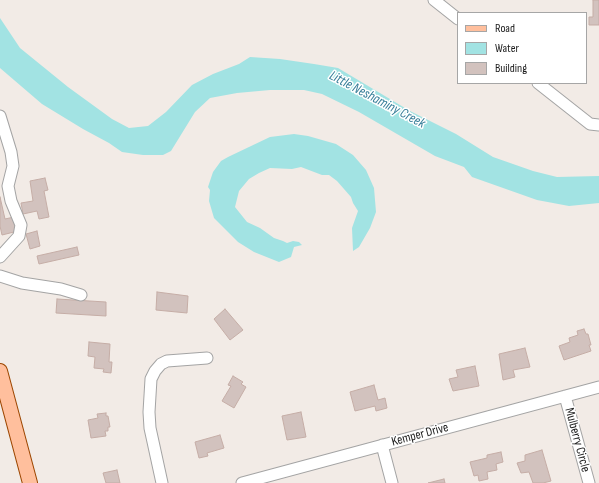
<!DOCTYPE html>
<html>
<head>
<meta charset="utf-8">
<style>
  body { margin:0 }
  #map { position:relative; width:599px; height:483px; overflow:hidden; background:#f2ebe6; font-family:"Sofia Sans Condensed",sans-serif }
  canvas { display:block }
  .legend { position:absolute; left:457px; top:12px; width:130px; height:72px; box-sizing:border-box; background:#fff; border:1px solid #a6a6a6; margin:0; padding:5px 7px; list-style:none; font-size:12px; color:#202020 }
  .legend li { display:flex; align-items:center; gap:8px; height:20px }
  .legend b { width:20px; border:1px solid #a6a6a6 }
</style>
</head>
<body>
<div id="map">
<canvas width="599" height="483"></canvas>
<ul class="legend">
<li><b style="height:5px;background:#ffbf9d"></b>Road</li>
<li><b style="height:11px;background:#a2e3e3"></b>Water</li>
<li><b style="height:11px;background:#d2c2be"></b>Building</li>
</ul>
</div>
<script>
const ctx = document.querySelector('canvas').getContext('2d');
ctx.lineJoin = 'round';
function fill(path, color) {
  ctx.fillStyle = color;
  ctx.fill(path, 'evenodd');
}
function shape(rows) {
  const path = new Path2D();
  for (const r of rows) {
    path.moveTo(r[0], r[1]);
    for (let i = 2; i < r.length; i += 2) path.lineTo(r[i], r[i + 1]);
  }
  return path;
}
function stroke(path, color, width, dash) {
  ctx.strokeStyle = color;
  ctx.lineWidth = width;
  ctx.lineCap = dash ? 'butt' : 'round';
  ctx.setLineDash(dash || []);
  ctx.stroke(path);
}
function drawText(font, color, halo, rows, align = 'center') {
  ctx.font = font + ' "Sofia Sans Condensed",sans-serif';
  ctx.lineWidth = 3;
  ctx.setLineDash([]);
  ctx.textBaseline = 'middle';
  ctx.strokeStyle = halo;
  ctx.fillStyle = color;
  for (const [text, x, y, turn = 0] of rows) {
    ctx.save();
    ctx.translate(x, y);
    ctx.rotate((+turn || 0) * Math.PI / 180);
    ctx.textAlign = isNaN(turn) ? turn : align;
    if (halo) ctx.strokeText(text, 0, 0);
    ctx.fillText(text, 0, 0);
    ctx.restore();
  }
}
fill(shape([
  [0,18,20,48,68,87,112,119,129,128,148,126,166,112,192,85,213,74,239,64,250,57,280,59,314,64,338,68,410,111,456,134,493,157,533,171,557,177,599,176,599,203,569,206,537,200,472,177,464,167,435,156,359,112,322,94,304,90,270,90,237,93,210,98,195,112,171,151,163,155,143,155,122,152,109,143,83,129,42,104,0,68],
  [294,134,308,136,336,144,353,155,366,170,374,188,376,212,370,228,359,247,353,251,352,228,358,211,353,203,351,197,337,181,329,175,322,175,301,167,292,169,270,168,259,173,249,179,239,191,235,207,247,222,260,228,274,238,283,241,287,243,293,241,299,242,302,245,294,247,291,257,279,262,254,252,238,242,214,218,209,201,210,190,208,187,213,172,221,161,228,157,270,137]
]), '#a2e3e3');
const building = shape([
  [593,0,599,0,599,25,589,25,589,17,593,17,593,0],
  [45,178,48,190,44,191,49,217,39,219,37,211,23,214,21,203,33,201,30,181,45,178],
  [0,197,5,219,14,217,18,231,2,235,0,226,0,197],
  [37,231,40,246,30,249,26,234,37,231],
  [77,247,79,255,39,264,37,256,77,247],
  [157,292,188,296,187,313,156,310,157,292],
  [57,299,106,302,106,316,56,313,57,299],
  [225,309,243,330,230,340,214,319,225,309],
  [584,329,586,334,588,334,591,345,589,345,591,351,564,360,559,346,570,342,569,338,578,335,577,331,584,329],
  [89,342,110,344,109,362,112,362,111,373,103,372,104,369,94,368,95,357,88,356,89,342],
  [525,348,530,367,513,370,515,377,503,380,499,354,525,348],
  [475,366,479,386,453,391,449,379,458,377,456,370,475,366],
  [233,376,243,382,241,384,246,387,234,408,222,401,231,386,228,385,233,376],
  [374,385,378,400,385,398,387,408,376,411,375,406,355,411,350,392,374,385],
  [301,412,306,437,287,440,282,416,301,412],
  [106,413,106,416,108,416,110,427,108,427,108,431,105,431,106,436,91,438,88,420,98,418,97,414,106,413],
  [220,435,224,448,207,453,208,456,199,458,195,442,220,435],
  [542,450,551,481,543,483,533,483,529,472,521,473,517,463,525,461,525,455,542,450],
  [501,452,503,462,496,464,497,470,487,472,488,479,479,481,478,475,474,476,470,462,487,458,487,455,501,452],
  [117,470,120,483,106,483,103,473,117,470],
  [444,479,445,483,428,483,444,479]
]);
fill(building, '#d2c2be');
stroke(building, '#c5ada6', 1);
const minor = shape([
  [434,0,458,19],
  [538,83,590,124,599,125],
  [0,116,11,152,13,166,8,186,11,201,21,225,19,236,0,257],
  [0,276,22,283,61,289,81,295],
  [565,396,589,483],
  [382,445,392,483],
  [162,483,150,428,149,412,151,379,155,371,161,364,167,361,207,358],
  [242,483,599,387]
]);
const major = shape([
  [0,371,30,483]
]);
stroke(minor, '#a4a4a4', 13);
stroke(major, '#9c4600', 16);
stroke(minor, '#fff', 11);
stroke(major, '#ffbf9d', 14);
drawText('13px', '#202020', '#fff', [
  ["Kemper Drive",420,435,-15],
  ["Mulberry Circle",577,440,75]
]);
drawText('italic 14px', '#377e99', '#fff', [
  ["Little Neshaminy Creek",377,100,28]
]);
</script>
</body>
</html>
